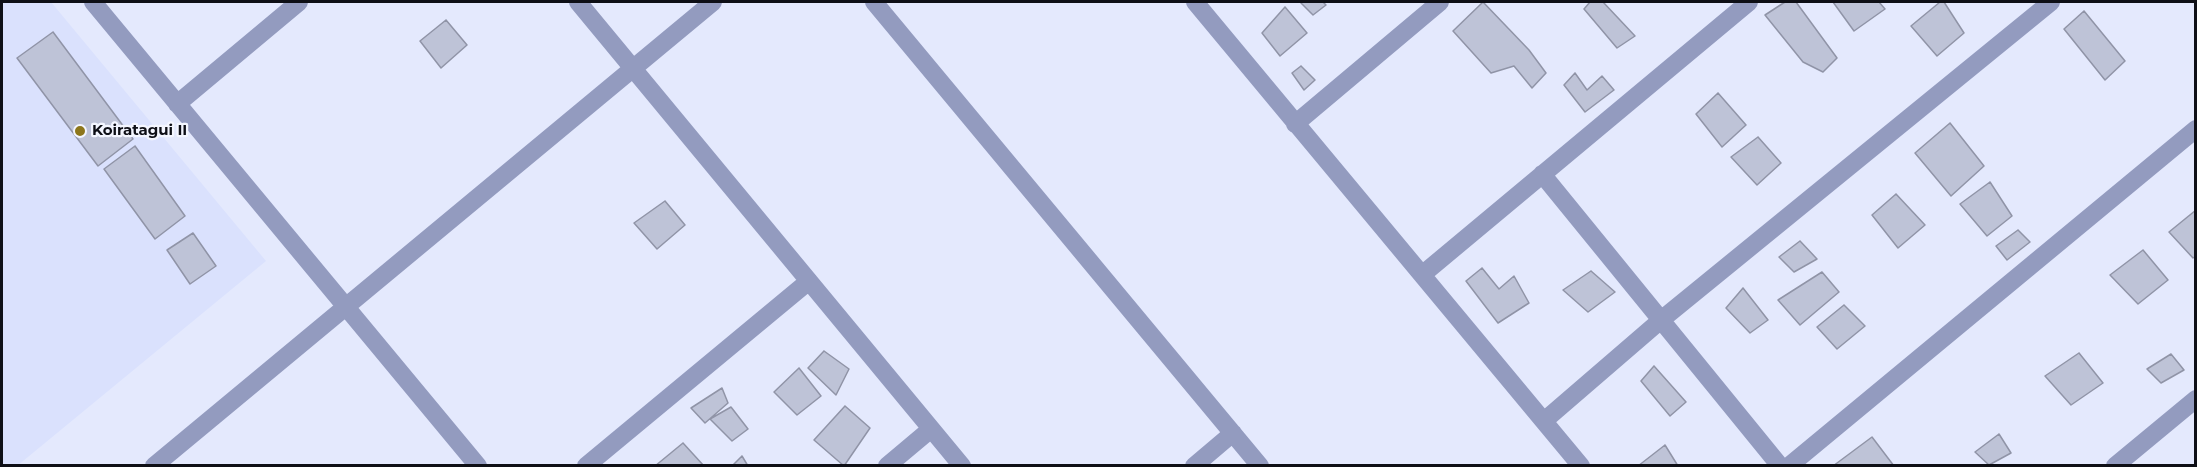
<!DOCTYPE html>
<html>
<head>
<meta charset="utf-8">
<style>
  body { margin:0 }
  #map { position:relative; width:2197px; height:467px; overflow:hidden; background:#e4e9fd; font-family:Montserrat,sans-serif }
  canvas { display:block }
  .frame { position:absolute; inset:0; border:3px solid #0e0f16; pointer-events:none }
</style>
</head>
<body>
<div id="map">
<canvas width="2197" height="467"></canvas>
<div class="frame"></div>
</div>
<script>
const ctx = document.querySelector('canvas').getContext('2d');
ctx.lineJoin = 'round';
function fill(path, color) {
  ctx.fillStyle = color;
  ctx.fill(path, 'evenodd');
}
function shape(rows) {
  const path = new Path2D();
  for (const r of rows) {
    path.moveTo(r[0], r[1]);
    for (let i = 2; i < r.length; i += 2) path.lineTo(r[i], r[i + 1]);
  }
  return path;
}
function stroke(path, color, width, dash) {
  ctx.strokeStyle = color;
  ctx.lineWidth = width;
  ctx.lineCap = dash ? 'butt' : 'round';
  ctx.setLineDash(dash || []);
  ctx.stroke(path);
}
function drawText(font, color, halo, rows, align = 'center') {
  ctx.font = font + ' Montserrat,sans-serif';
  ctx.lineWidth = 4.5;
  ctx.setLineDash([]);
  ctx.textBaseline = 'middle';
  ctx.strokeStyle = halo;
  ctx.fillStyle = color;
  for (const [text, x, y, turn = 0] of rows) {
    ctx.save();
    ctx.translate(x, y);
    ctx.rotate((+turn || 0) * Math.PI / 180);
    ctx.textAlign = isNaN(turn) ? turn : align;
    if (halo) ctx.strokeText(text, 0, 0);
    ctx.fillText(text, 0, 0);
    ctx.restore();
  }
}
fill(shape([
  [2,2,51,2,266,261,17,466,2,465]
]), '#dae1fd');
const building = shape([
  [1302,2,1323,2,1326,5,1313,15,1301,3,1302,2],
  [1483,2,1529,50,1546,73,1532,88,1514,66,1491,73,1453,31,1483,2],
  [1590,2,1603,2,1635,36,1617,48,1584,9,1590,2],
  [1785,2,1796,2,1837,58,1823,72,1803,62,1765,15,1785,2],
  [1833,2,1879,2,1885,9,1854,31,1833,2],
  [1940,2,1944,2,1964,33,1937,56,1911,26,1940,2],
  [1285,7,1307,33,1280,56,1262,33,1285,7],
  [2084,11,2125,61,2105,80,2064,29,2084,11],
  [446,20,467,45,441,68,420,41,446,20],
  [53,32,133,139,98,166,17,58,53,32],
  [1301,66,1315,80,1304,90,1292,73,1301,66],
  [1575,73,1587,90,1602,76,1614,90,1585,112,1564,85,1575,73],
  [1718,93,1746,125,1722,147,1696,114,1718,93],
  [1950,123,1984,166,1951,196,1915,153,1950,123],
  [1758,137,1781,163,1757,185,1731,157,1758,137],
  [135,146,185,216,155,239,104,169,135,146],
  [1990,182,2012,216,1987,236,1960,204,1990,182],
  [1896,194,1925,225,1898,248,1872,215,1896,194],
  [665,201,685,225,657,249,634,223,665,201],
  [2196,210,2196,256,2193,258,2169,232,2196,210],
  [2018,230,2030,242,2007,260,1996,246,2018,230],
  [193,233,216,266,190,284,167,250,193,233],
  [1800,241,1817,259,1794,272,1779,257,1800,241],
  [2143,250,2168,280,2138,304,2110,275,2143,250],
  [1482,268,1499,289,1514,276,1529,303,1498,323,1466,281,1482,268],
  [1591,271,1615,292,1588,312,1563,290,1591,271],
  [1822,272,1839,292,1800,325,1778,300,1822,272],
  [1743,288,1768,320,1750,333,1726,308,1743,288],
  [1844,305,1865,326,1837,349,1817,327,1844,305],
  [824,351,849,369,836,395,808,368,824,351],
  [2079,353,2103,383,2071,405,2045,376,2079,353],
  [2171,354,2184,370,2161,383,2147,369,2171,354],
  [1654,366,1686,402,1670,416,1641,381,1654,366],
  [799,368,821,396,797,415,774,392,799,368],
  [722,388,728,403,705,423,691,408,722,388],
  [845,406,870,428,844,466,814,440,845,406],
  [731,407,748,429,732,441,710,419,731,407],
  [1999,434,2011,453,1989,465,1975,452,1999,434],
  [1872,437,1894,466,1833,466,1872,437],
  [683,443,704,466,655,466,683,443],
  [1665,445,1678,466,1638,466,1665,445],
  [742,456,748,466,732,466,742,456]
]);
fill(building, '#bec3d7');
stroke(building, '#9094a7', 1.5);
stroke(shape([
  [93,2,478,466],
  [578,2,962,466],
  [874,2,1260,466],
  [1195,2,1581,466],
  [177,104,299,2],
  [1295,124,1440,2],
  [1542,174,1780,466],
  [1423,274,1749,2],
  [1545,420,1661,320,2051,2],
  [154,466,713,2],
  [586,466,809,281],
  [887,466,931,429],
  [1194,466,1233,433],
  [1789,466,2196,129],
  [2115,466,2196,399]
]), '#939bbf', 18);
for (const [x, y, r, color] of [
  [80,131,6,"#8d761b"]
]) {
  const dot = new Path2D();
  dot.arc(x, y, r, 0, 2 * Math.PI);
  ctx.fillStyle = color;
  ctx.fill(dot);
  stroke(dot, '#f4f6ff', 2);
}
drawText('bold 15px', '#0e0f16', '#f4f6ff', [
  ["Koiratagui II",92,131]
], 'left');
</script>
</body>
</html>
